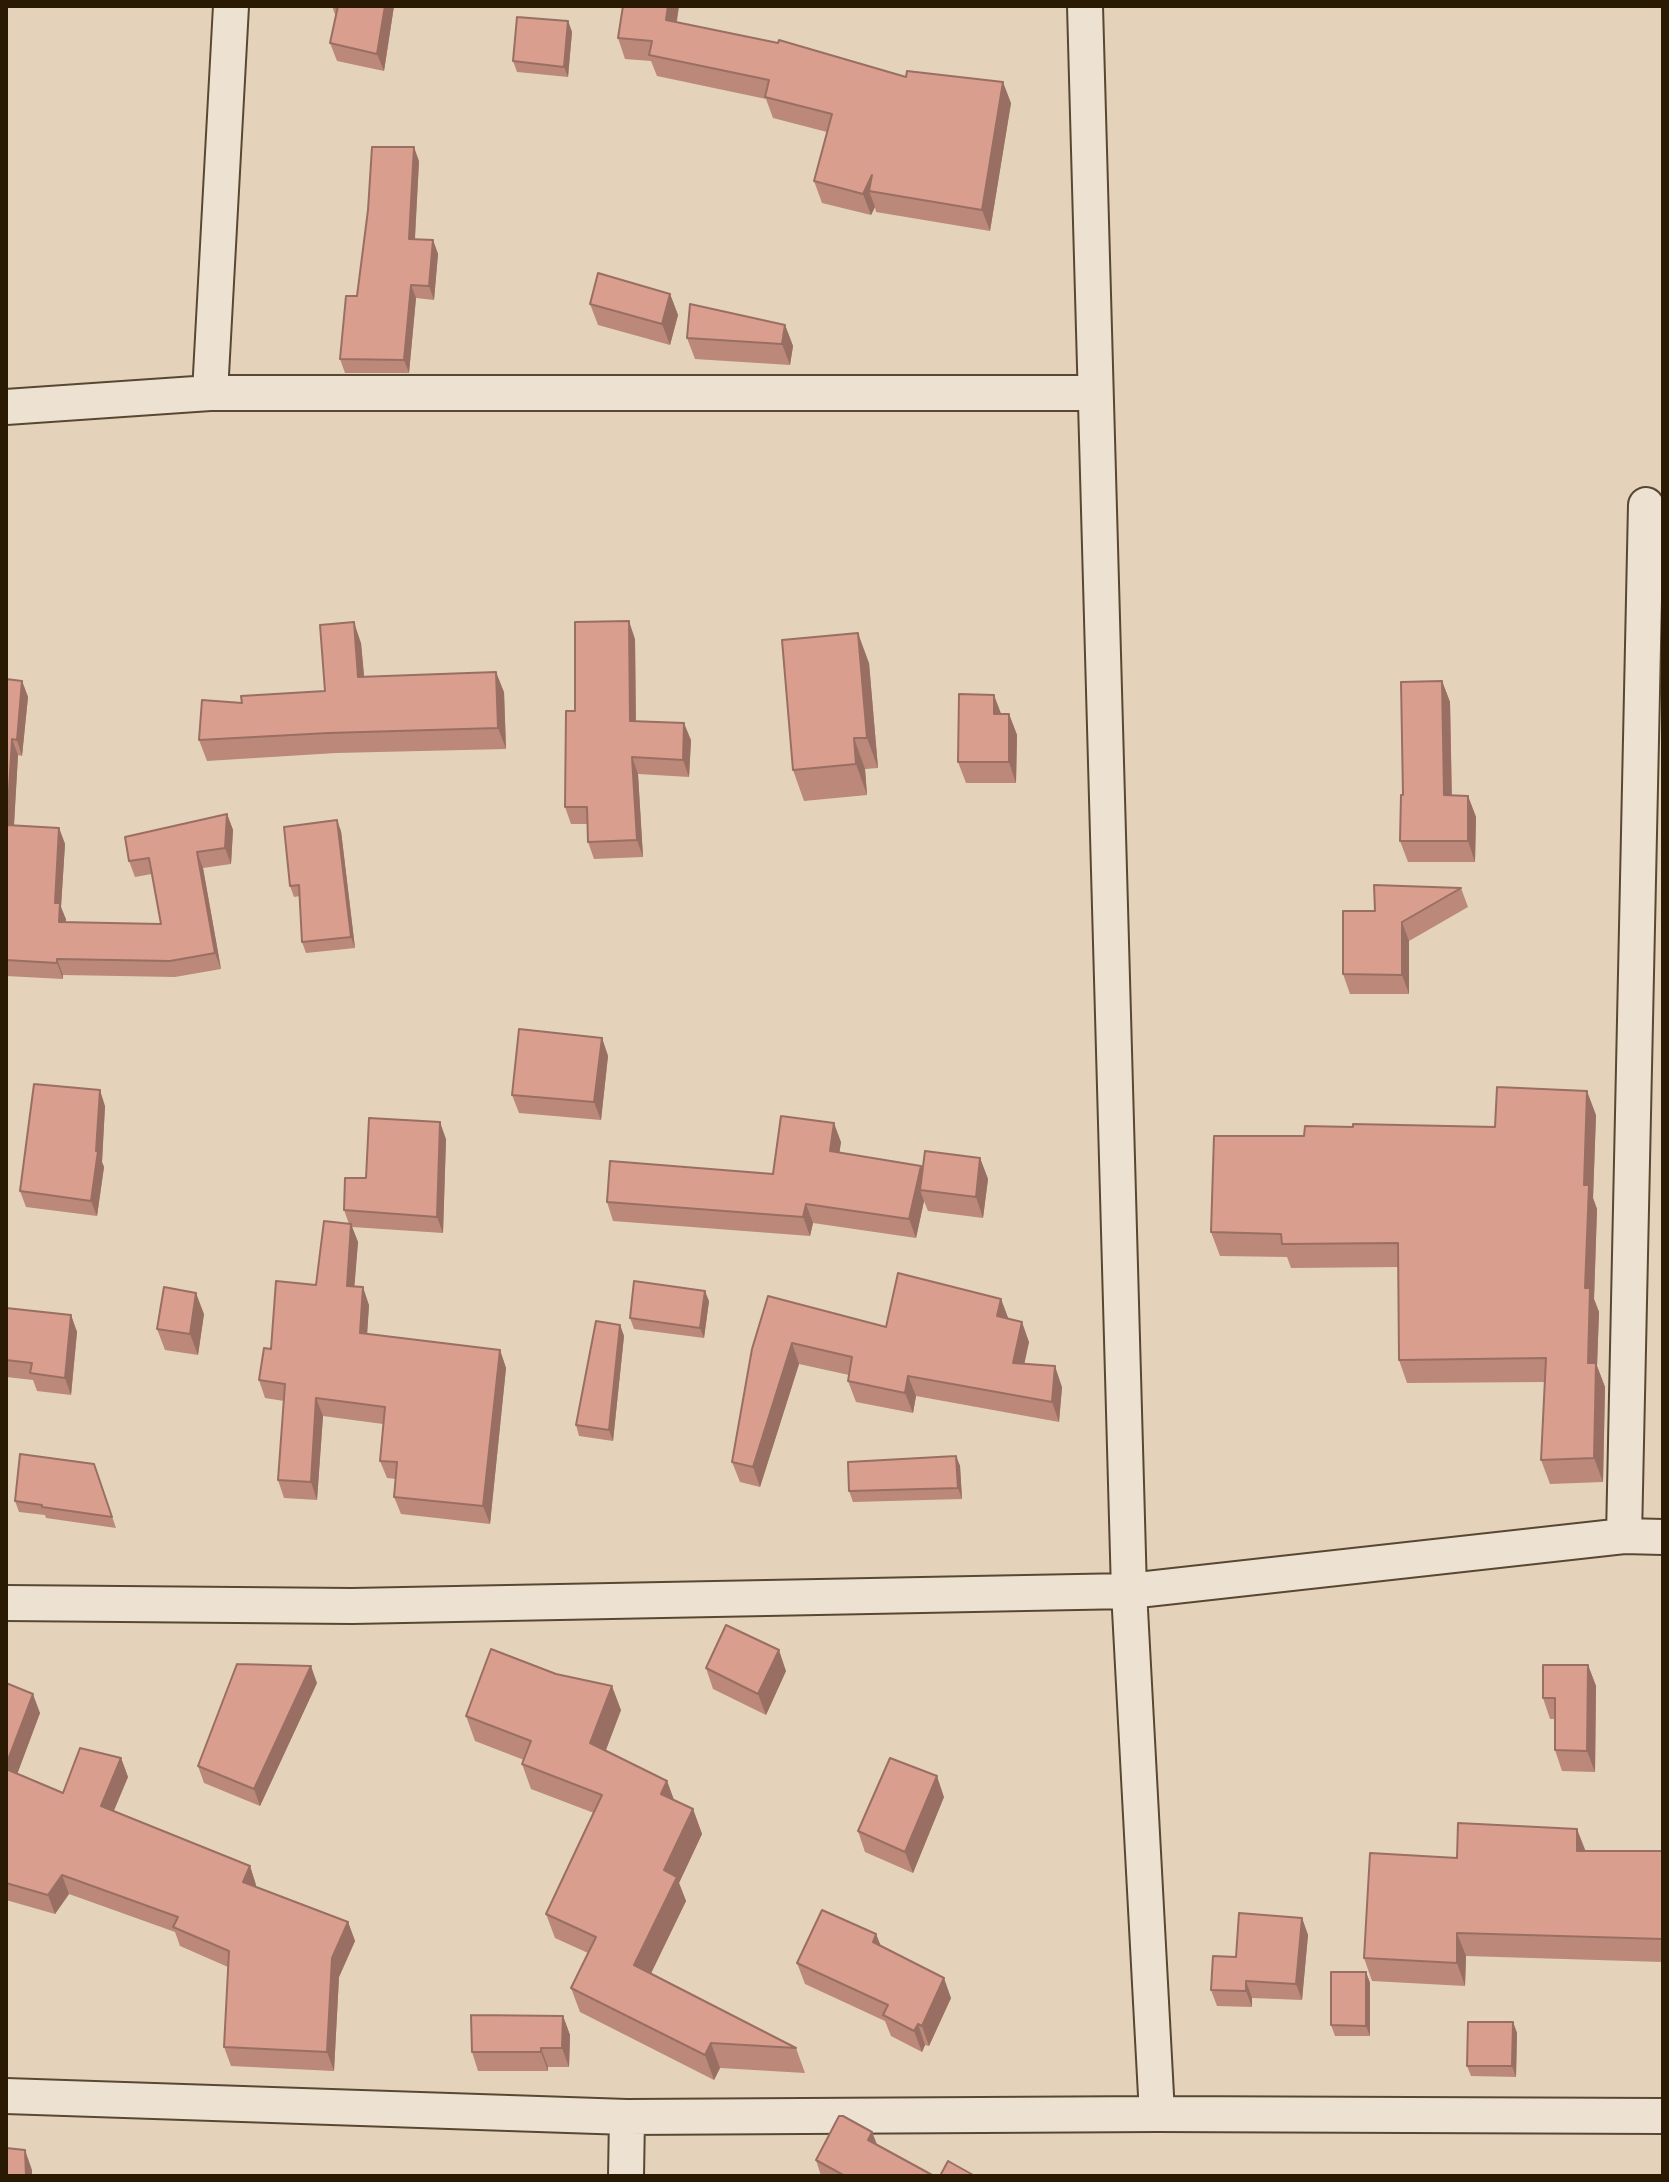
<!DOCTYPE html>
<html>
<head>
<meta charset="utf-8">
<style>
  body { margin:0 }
  #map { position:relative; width:1669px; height:2182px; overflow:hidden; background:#e4d3ba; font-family:"Libre Bodoni",serif }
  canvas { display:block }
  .frame { position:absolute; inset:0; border:8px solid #2a1a04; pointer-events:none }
</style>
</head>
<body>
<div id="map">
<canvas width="1669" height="2182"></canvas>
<div class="frame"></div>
</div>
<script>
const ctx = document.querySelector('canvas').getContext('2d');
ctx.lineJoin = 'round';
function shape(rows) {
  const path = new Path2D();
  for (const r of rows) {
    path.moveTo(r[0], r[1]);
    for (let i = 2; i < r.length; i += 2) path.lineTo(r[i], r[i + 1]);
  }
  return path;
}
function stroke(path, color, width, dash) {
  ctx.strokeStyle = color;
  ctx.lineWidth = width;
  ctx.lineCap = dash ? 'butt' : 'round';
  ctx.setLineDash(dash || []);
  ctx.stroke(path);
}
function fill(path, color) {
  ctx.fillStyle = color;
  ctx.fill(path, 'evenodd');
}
const street = shape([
  [1085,6,1129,1591,1157,2114],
  [210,393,231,6],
  [6,407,210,393,1094,393],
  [1624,1536,1646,505],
  [6,1603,352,1606,1129,1591,1624,1536,1663,1537],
  [6,2096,627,2117,1157,2114,1663,2116],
  [626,2176,627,2117]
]);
stroke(street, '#584832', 38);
stroke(street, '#ede2d2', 34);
fill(shape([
  [332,6,394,6,384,71,337,61,330,43,336,17],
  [623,6,679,6,677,22,1011,103,990,231,876,212,875,207,871,215,822,203,814,181,827,132,773,118,766,99,657,76,651,61,625,59,618,38],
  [568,21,572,32,568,77,517,72,513,61],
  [419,161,415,240,433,240,438,254,434,300,416,298,409,373,345,373,340,359,357,296],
  [670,294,678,315,670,345,598,325,590,304],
  [785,325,793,346,790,365,695,359,687,338],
  [635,639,636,722,691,740,689,777,638,774,643,857,594,859,588,842,588,824,571,824,565,807,575,711],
  [361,643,364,676,504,692,506,749,336,753,207,761,199,740,242,703,325,691],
  [869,663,878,768,865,769,867,795,804,801,793,770],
  [6,679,22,681,28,697,22,756,18,755,14,826,59,828,65,844,61,907,65,922,161,924,152,874,135,877,129,861,227,814,233,830,231,864,203,868,221,969,175,977,63,975,63,979,6,976],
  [1442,681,1450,702,1452,796,1468,796,1476,817,1475,862,1408,862,1400,841,1403,795],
  [1001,714,1009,714,1017,735,1016,783,966,783,958,762],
  [341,831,355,948,306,953,302,942,300,896,294,897,290,886],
  [1461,888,1468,907,1409,941,1409,994,1350,994,1343,974,1375,911],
  [602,1038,608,1056,601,1120,519,1113,512,1095],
  [105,1106,102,1162,104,1167,97,1216,26,1207,20,1191],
  [1596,1115,1593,1198,1597,1209,1594,1299,1599,1312,1597,1366,1605,1387,1603,1482,1550,1484,1541,1460,1545,1382,1407,1383,1399,1360,1398,1267,1291,1268,1287,1257,1220,1256,1211,1232,1304,1136,1353,1127,1495,1127],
  [446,1139,443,1233,352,1227,358,1242,354,1287,369,1305,367,1334,500,1350,506,1368,490,1524,401,1514,394,1497,396,1479,387,1478,380,1461,383,1424,323,1416,317,1500,284,1498,278,1480,284,1401,265,1398,259,1380,271,1349,316,1285,349,1224,344,1210,366,1178],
  [841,1142,839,1153,923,1169,980,1158,988,1179,983,1218,928,1211,924,1201,916,1238,813,1223,810,1236,613,1221,607,1202,773,1174],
  [1001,1299,1008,1319,1029,1342,1024,1364,1062,1387,1059,1422,916,1396,913,1413,856,1402,848,1381,849,1375,799,1364,760,1487,740,1482,732,1462,752,1349,886,1327],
  [709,1301,704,1338,634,1329,630,1318],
  [6,1308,71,1315,77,1332,71,1395,37,1391,33,1380,6,1377],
  [204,1314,198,1355,165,1350,157,1329],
  [620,1325,624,1336,613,1441,579,1436,576,1425],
  [956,1456,960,1466,962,1499,853,1502,849,1491],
  [94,1464,116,1528,46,1518,45,1515,19,1512,15,1501],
  [1588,1665,1596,1686,1595,1772,1562,1771,1555,1750,1555,1719,1550,1719,1543,1698],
  [706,1668,786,1671,766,1715,713,1689],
  [6,1683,40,1713,17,1774,63,1793,121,1758,128,1777,113,1811,250,1866,256,1885,256,1887,348,1922,355,1941,339,1977,334,2071,231,2066,224,2047,228,1967,180,1946,175,1932,69,1894,55,1914,6,1900],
  [317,1683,260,1806,204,1783,198,1766],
  [621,1710,606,1750,667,1781,674,1801,693,1809,702,1834,679,1883,686,1901,651,1973,796,2048,805,2073,720,2068,714,2080,580,2012,571,1988,588,1953,555,1938,546,1914,594,1813,531,1789,522,1764,524,1760,475,1741,466,1716],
  [944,1797,913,1873,865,1852,858,1831],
  [1586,1851,1663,1851,1663,1962,1466,1956,1465,1986,1372,1981,1364,1958,1457,1858],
  [1302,1918,1308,1935,1302,2000,1252,1998,1252,2007,1217,2006,1211,1990],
  [876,1934,881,1946,951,1998,929,2046,925,2045,922,2052,891,2036,885,2021,805,1984,797,1963],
  [1366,1972,1370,1983,1370,2036,1335,2036,1331,2025],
  [563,2016,570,2035,569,2067,548,2067,548,2071,478,2071,472,2052],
  [1513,2022,1517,2033,1516,2077,1471,2076,1467,2066],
  [872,2132,877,2144,934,2176,821,2176,816,2160]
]), '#bb887a');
fill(shape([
  [385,6,394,6,384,71,377,54],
  [668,6,679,6,673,41,666,20],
  [568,21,572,32,568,77,564,67],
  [1003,82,1011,103,990,231,982,210],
  [414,147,419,161,414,253,409,239],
  [872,175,869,191,875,207,871,215,863,194],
  [433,240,438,254,434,300,429,286],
  [411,285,416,298,409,373,404,360],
  [670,294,678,315,670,345,662,324],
  [785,325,793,346,790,365,782,344],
  [629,621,635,639,636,739,630,721],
  [354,622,361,643,366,697,358,677],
  [858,633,869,663,878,768,867,738],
  [496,672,504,692,506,749,498,728],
  [22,681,28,697,22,756,17,740],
  [1442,681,1450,702,1452,816,1444,795],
  [994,695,1002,716,994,714],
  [1009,714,1017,735,1016,783,1009,762],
  [684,723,691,740,689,777,683,760],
  [854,738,865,769,867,795,856,764],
  [12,739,18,755,13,841,7,825],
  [632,757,638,774,643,857,637,840],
  [1468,796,1476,817,1475,862,1468,841],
  [227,814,233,830,231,864,225,848],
  [337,820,341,831,355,948,351,937],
  [59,828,65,844,61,907,66,919,65,937,59,922,55,903],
  [197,852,203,868,221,969,215,953],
  [1402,922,1409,941,1409,994,1402,975],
  [57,959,63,975,63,979,57,963],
  [602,1038,608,1056,601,1120,594,1102],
  [100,1090,105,1106,102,1162,104,1167,97,1216,91,1201],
  [1587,1091,1596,1115,1593,1198,1597,1209,1594,1299,1599,1312,1597,1366,1605,1387,1603,1482,1594,1458,1588,1363,1585,1288,1584,1185],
  [440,1122,446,1139,443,1233,437,1217],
  [834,1123,841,1142,837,1170,830,1151],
  [980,1158,988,1179,983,1218,976,1197],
  [921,1166,928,1184,920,1190,924,1201,916,1238,909,1219],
  [806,1204,813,1223,810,1236,803,1217],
  [351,1224,358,1242,353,1304,347,1286],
  [363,1287,369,1305,366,1351,360,1333],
  [705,1291,709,1301,704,1338,700,1328],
  [196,1293,204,1314,198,1355,190,1334],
  [1001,1299,1009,1320,997,1316],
  [71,1315,77,1332,71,1395,65,1378],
  [1022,1322,1029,1342,1020,1384,1013,1363],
  [620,1325,624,1336,613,1441,609,1430],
  [792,1343,799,1364,760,1487,753,1467],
  [500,1350,506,1368,490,1524,483,1506],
  [1055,1366,1062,1387,1059,1422,1052,1402],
  [908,1376,916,1396,913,1413,905,1393],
  [316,1398,323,1416,317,1500,311,1482],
  [956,1456,960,1466,962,1499,958,1488],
  [779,1650,786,1671,766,1715,758,1694],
  [1588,1665,1596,1686,1595,1772,1587,1751],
  [311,1666,317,1683,260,1806,254,1789],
  [612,1686,621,1710,599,1768,590,1743],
  [33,1694,40,1713,12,1788,6,1773,6,1765],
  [121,1758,128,1777,108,1825,101,1806],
  [937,1776,944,1797,913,1873,905,1852],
  [667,1781,676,1805,661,1794],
  [693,1809,702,1834,679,1883,686,1901,643,1990,634,1965,664,1870],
  [1577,1829,1586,1852,1577,1851],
  [250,1866,256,1885,250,1901,243,1882],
  [62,1875,69,1894,55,1914,48,1895],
  [1302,1918,1308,1935,1302,2000,1296,1984],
  [348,1922,355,1941,339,1977,334,2071,327,2052,332,1958],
  [1457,1933,1466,1956,1465,1986,1457,1963],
  [876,1934,884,1955,873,1942],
  [1366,1972,1370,1983,1370,2036,1366,2026],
  [944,1978,951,1998,929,2046,922,2026],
  [1246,1981,1252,1998,1252,2007,1246,1991],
  [563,2016,570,2035,569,2067,562,2048],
  [1513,2022,1517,2033,1516,2077,1512,2066],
  [918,2024,925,2045,922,2052,914,2031],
  [711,2043,720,2068,714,2080,705,2055],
  [541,2048,548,2067,548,2071,541,2052],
  [872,2132,879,2151,868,2140],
  [25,2150,32,2170,32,2176,26,2176]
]), '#996f63');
const building = shape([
  [338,6,385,6,377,54,330,43,338,6],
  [623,6,668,6,666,20,778,43,779,40,906,77,907,71,1003,82,982,210,869,191,872,175,863,194,814,181,832,114,765,97,769,80,649,55,652,41,618,38,623,6],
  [517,17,568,21,564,67,513,61,517,17],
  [372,147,414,147,409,239,433,240,429,286,411,285,404,360,340,359,346,296,357,296,368,210,372,147],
  [598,273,670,294,662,324,590,304,598,273],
  [690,304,785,325,782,344,687,338,690,304],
  [629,621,630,721,684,723,683,760,632,757,637,840,588,842,587,807,565,807,566,711,575,711,575,622,629,621],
  [354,622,358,677,496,672,498,728,328,733,199,740,202,700,242,703,241,696,325,691,320,625,354,622],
  [858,633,867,738,854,738,856,764,793,770,782,640,858,633],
  [6,679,22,681,17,740,12,739,7,825,59,828,55,903,60,903,59,922,161,924,149,858,129,861,125,837,227,814,225,848,197,852,215,953,170,961,57,959,57,963,6,960,6,679],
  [1442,681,1444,795,1468,796,1468,841,1400,841,1401,795,1403,795,1401,682,1442,681],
  [959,694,994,695,994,714,1009,714,1009,762,958,762,959,694],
  [337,820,351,937,302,942,299,885,290,886,284,827,337,820],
  [1374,885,1461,888,1402,922,1402,975,1343,974,1343,911,1375,911,1374,885],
  [519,1029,602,1038,594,1102,512,1095,519,1029],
  [34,1084,100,1090,96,1151,98,1151,91,1201,20,1191,34,1084],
  [1497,1087,1587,1091,1584,1185,1589,1185,1585,1288,1590,1288,1588,1363,1596,1363,1594,1458,1541,1460,1546,1358,1399,1360,1398,1243,1282,1244,1281,1234,1211,1232,1214,1136,1304,1136,1305,1126,1353,1127,1353,1124,1495,1127,1497,1087],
  [781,1116,834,1123,830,1151,921,1166,909,1219,806,1204,803,1217,607,1202,610,1161,773,1174,781,1116],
  [369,1118,440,1122,437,1217,344,1210,345,1178,366,1178,369,1118],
  [925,1151,980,1158,976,1197,920,1190,925,1151],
  [324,1221,351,1224,347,1286,363,1287,360,1333,500,1350,483,1506,394,1497,397,1462,380,1461,385,1407,316,1398,311,1482,278,1480,285,1384,259,1380,264,1348,271,1349,276,1281,316,1285,324,1221],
  [898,1273,1001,1299,997,1316,1022,1322,1013,1363,1055,1366,1052,1402,908,1376,905,1393,848,1381,852,1357,792,1343,753,1467,732,1462,752,1349,768,1296,886,1327,898,1273],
  [634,1281,705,1291,700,1328,630,1318,634,1281],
  [164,1287,196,1293,190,1334,157,1329,164,1287],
  [6,1308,71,1315,65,1378,30,1373,32,1363,6,1360,6,1308],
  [596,1321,620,1325,609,1430,576,1425,596,1321],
  [20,1454,94,1464,112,1517,42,1507,42,1505,15,1501,20,1454],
  [956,1456,958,1488,849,1491,848,1462,956,1456],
  [726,1625,779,1650,758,1694,706,1668,726,1625],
  [491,1649,556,1674,612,1686,590,1743,667,1781,661,1794,693,1809,664,1870,677,1877,634,1965,796,2048,711,2043,705,2055,571,1988,596,1937,546,1914,602,1795,522,1764,531,1741,466,1716,491,1649],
  [237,1664,311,1666,254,1789,198,1766,237,1664],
  [1543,1665,1588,1665,1587,1751,1555,1750,1555,1698,1543,1698,1543,1665],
  [6,1683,33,1694,6,1765,6,1683],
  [80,1748,121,1758,101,1806,250,1866,243,1882,348,1922,332,1958,327,2052,224,2047,229,1951,173,1927,178,1917,62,1875,48,1895,6,1883,6,1769,63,1793,80,1748],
  [890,1758,937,1776,905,1852,858,1831,890,1758],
  [1458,1823,1577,1829,1577,1851,1663,1851,1663,1939,1457,1933,1457,1963,1364,1958,1370,1853,1457,1858,1458,1823],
  [822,1910,876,1934,873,1942,944,1978,922,2026,918,2024,914,2031,883,2015,888,2005,797,1963,822,1910],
  [1239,1913,1302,1918,1296,1984,1246,1981,1246,1991,1211,1990,1213,1956,1236,1957,1239,1913],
  [1331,1972,1366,1972,1366,2026,1331,2025,1331,1972],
  [471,2015,563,2016,562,2048,541,2048,541,2052,472,2052,471,2015],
  [1468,2022,1513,2022,1512,2066,1467,2066,1468,2022],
  [839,2116,843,2116,872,2132,868,2140,934,2176,845,2176,816,2160,839,2116],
  [6,2148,25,2150,26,2176,6,2176,6,2148],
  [948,2161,975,2176,940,2176,948,2161]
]);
fill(building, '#da9e8e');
stroke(building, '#996f63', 2);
</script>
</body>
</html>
